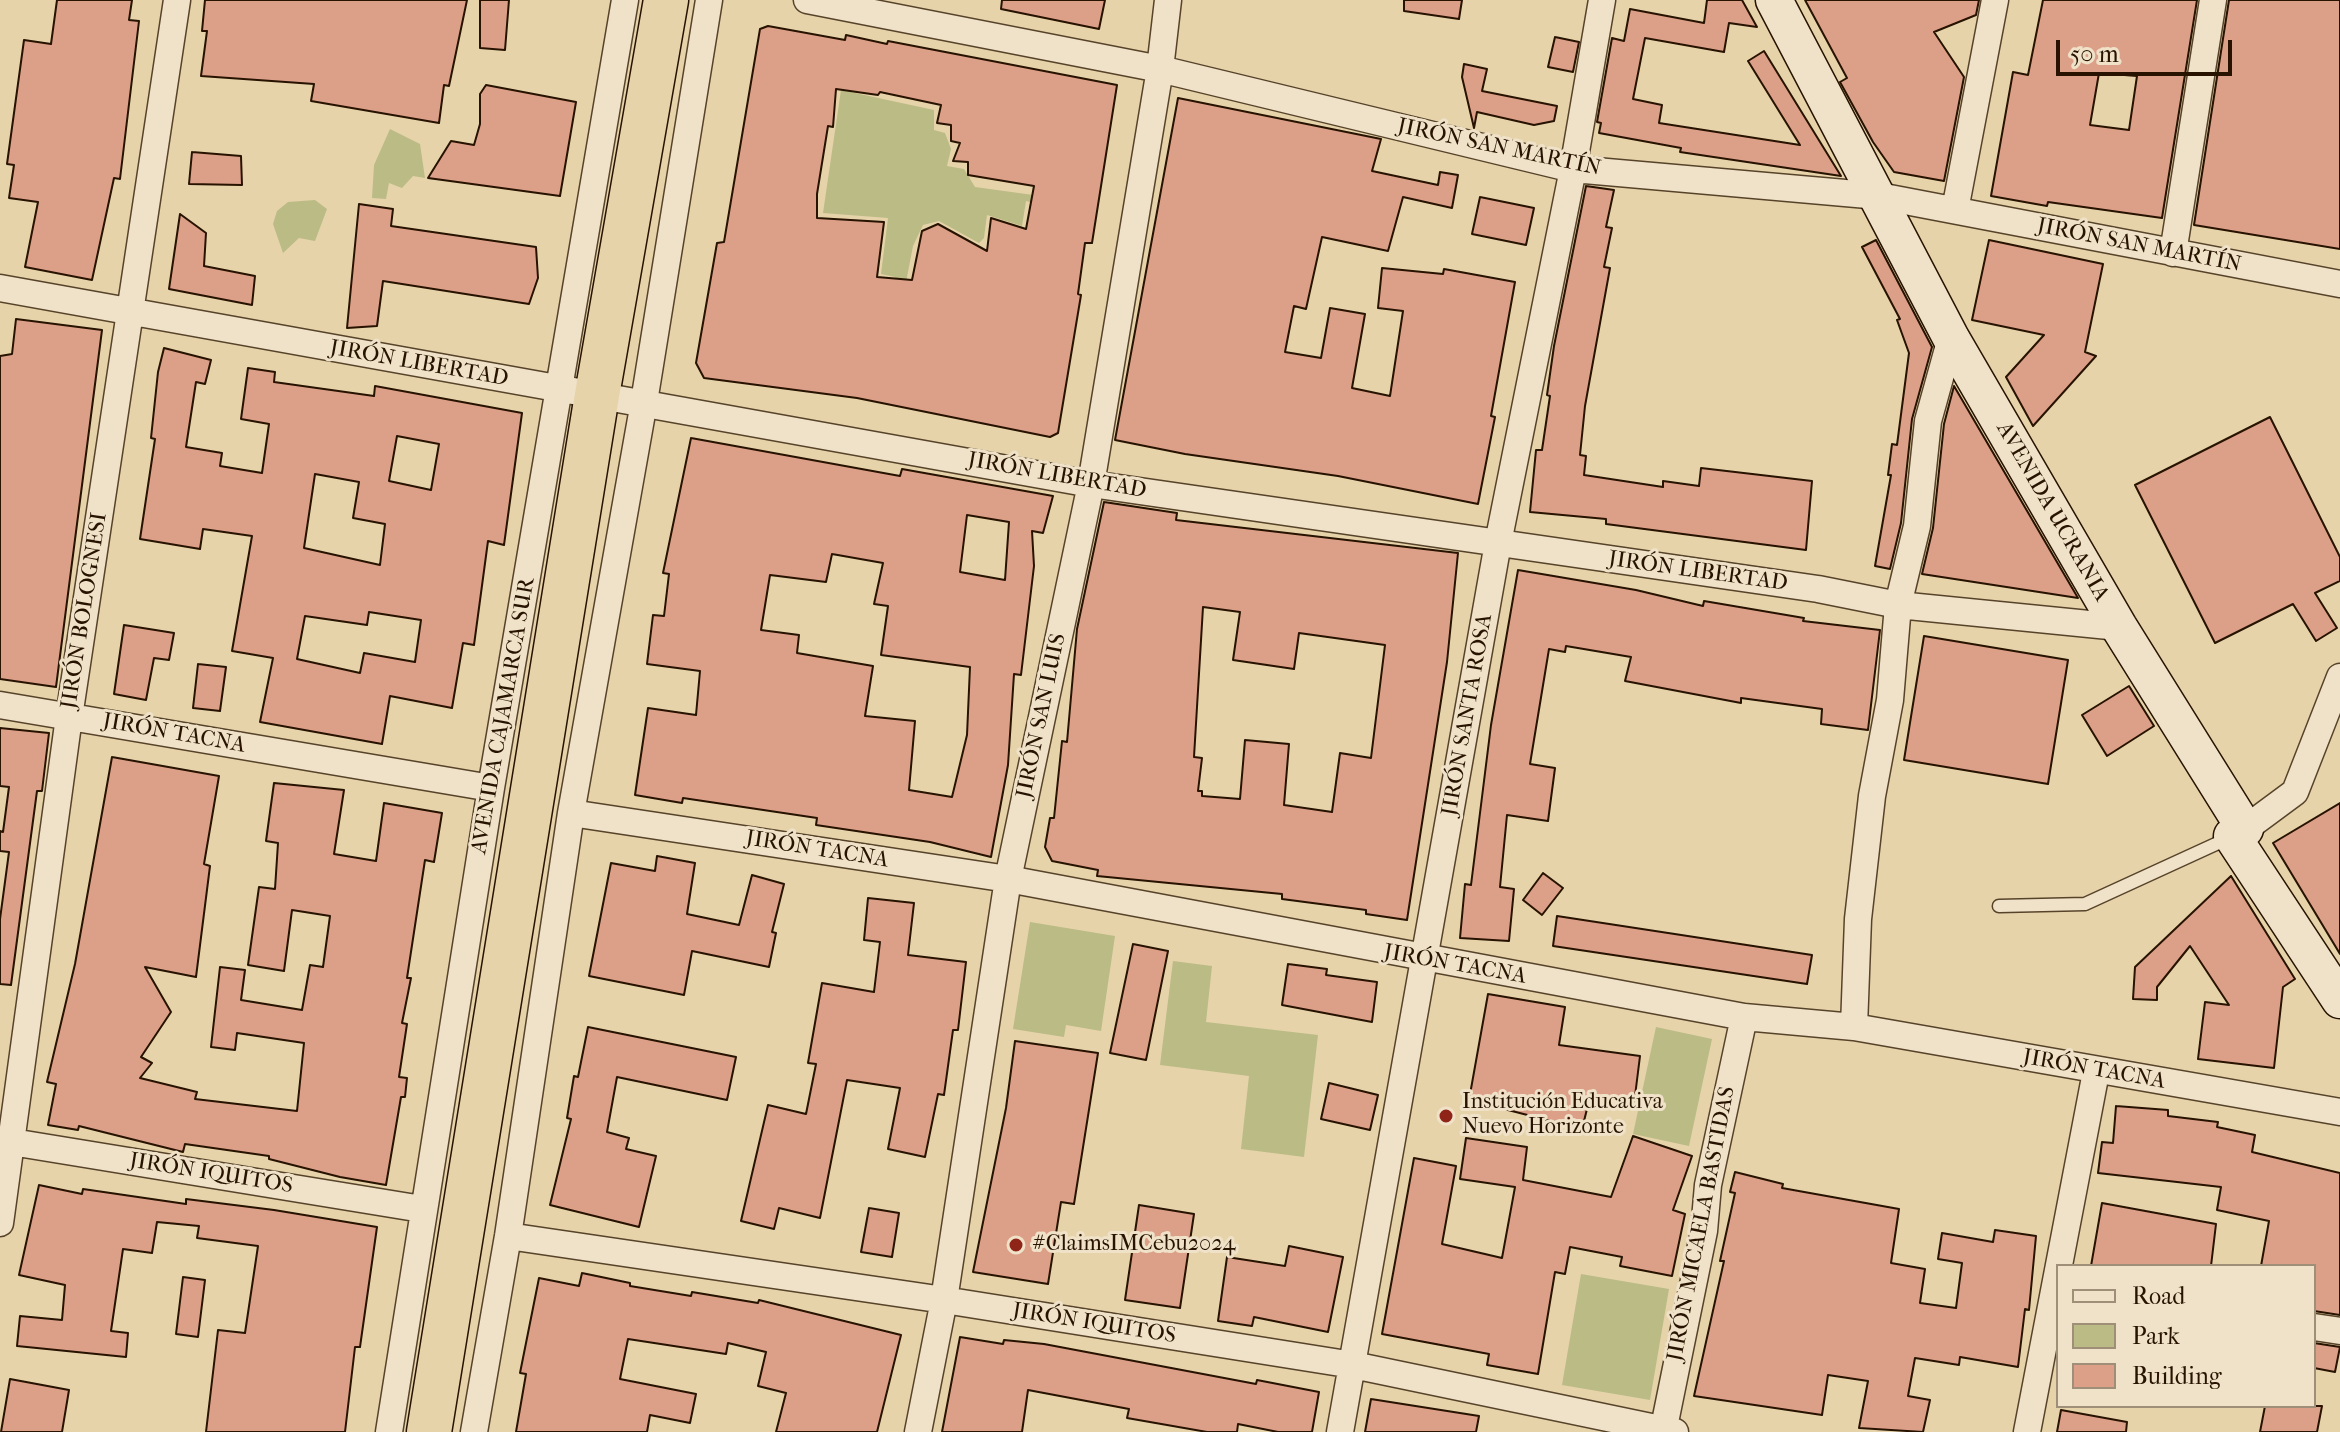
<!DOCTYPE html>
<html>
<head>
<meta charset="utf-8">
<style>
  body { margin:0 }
  #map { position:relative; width:2340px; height:1432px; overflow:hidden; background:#e6d3aa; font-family:"IM FELL French Canon",serif }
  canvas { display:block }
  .legend { position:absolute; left:2056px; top:1264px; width:260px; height:144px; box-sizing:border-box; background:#efe2c8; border:2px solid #9f8f78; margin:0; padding:10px 14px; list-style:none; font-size:24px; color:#271300 }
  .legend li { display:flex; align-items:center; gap:16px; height:40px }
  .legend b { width:40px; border:2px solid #9f8f78 }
  .scale { position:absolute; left:2056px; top:40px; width:176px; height:36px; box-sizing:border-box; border:4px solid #271300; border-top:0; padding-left:10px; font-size:24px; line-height:28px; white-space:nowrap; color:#271300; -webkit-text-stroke:6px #efe2c8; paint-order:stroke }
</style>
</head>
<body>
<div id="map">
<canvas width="2340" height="1432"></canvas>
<ul class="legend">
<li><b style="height:10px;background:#efe2c8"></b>Road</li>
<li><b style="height:22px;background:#bbbb85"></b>Park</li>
<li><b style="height:22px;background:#dc9f88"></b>Building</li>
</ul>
<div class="scale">50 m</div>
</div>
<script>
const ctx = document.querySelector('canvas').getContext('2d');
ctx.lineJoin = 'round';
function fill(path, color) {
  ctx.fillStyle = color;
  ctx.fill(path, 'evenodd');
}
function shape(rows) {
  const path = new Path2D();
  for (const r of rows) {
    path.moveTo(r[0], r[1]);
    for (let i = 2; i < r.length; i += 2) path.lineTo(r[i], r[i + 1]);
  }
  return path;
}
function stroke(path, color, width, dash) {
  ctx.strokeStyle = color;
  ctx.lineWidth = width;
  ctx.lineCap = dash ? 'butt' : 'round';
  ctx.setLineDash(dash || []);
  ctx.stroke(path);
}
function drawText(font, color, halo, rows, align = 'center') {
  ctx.font = font + ' "IM FELL French Canon",serif';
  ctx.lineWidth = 6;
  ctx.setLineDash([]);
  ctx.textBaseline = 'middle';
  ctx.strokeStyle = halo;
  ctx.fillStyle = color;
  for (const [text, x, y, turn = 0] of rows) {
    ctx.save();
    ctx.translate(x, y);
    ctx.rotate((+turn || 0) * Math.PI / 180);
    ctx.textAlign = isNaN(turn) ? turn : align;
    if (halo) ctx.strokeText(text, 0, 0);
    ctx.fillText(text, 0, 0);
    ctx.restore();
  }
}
fill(shape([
  [841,90,934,110,934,130,945,133,951,149,947,166,964,169,975,187,1048,197,1040,205,1026,201,1022,226,987,215,984,238,979,243,939,221,923,225,913,246,903,298,888,326,895,277,881,274,888,218,823,213],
  [390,129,420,144,425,178,413,176,402,188,389,183,386,199,372,198,374,165],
  [315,200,327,209,315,241,299,238,283,253,273,224,277,211,288,202],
  [1030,922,1115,936,1101,1031,1066,1025,1064,1037,1013,1029],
  [1173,961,1212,966,1206,1022,1318,1035,1304,1157,1241,1149,1249,1076,1160,1065],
  [1656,1027,1712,1039,1689,1146,1633,1134],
  [1581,1274,1669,1289,1650,1400,1562,1385]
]), '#bbbb85');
const building = shape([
  [57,0,132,0,129,20,139,21,120,179,114,178,92,280,25,267,38,202,9,198,14,165,7,164,24,40,51,44,57,0],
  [205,0,467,0,449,86,444,85,439,123,311,101,314,84,201,76,207,31,202,31,205,0],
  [480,0,509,0,505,50,480,48,480,0],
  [1002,0,1105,0,1099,29,1001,9,1002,0],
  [1404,0,1462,0,1459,19,1404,11,1404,0],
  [1707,0,1742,0,1757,27,1729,23,1724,52,1645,38,1633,99,1662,105,1659,123,1800,145,1748,61,1764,51,1841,176,1680,152,1681,148,1599,133,1601,123,1597,122,1612,38,1624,41,1630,9,1704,23,1707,0],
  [1805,0,1979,0,1976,15,1934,32,1964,77,1944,181,1894,172,1873,142,1840,82,1847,78,1805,0],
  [2043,0,2197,0,2162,218,2048,202,2047,206,1991,196,2013,72,2028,75,2043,0],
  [2099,73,2137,76,2129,130,2090,125,2099,73],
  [2229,0,2340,0,2340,249,2194,225,2229,0],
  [768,26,845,40,846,35,887,44,888,41,1117,85,1092,243,1085,243,1078,294,1081,295,1058,433,1050,437,857,398,704,378,696,363,717,243,724,242,760,29,768,26],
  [836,89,878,95,880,92,941,105,937,123,951,125,951,141,960,143,953,161,968,162,968,175,1034,186,1026,229,991,218,987,251,938,224,922,231,912,280,877,277,884,222,817,218,817,194,828,126,833,127,836,89],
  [1555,37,1579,42,1573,72,1548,67,1555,37],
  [1464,64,1487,69,1482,91,1557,106,1554,121,1534,125,1477,112,1474,128,1462,77,1464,64],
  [486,85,576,102,560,196,428,178,451,141,474,145,480,124,480,94,486,85],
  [1178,98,1381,139,1372,171,1438,185,1440,172,1458,175,1452,208,1403,197,1388,251,1322,237,1306,309,1294,306,1285,352,1321,358,1330,308,1365,314,1352,388,1390,396,1403,311,1378,308,1382,268,1443,274,1444,269,1515,282,1491,416,1495,417,1478,504,1338,476,1185,454,1115,440,1178,98],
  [192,152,241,156,242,185,189,184,192,152],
  [1586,186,1614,190,1606,227,1612,228,1604,267,1610,268,1585,406,1580,455,1586,456,1584,475,1663,487,1663,481,1699,486,1701,468,1812,481,1806,550,1606,524,1606,519,1530,512,1536,450,1542,450,1550,396,1547,395,1554,346,1586,186],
  [1480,197,1534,208,1526,245,1472,234,1480,197],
  [359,204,393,209,391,226,536,247,538,278,529,304,383,281,377,326,347,328,359,204],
  [180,214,206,233,204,266,255,276,252,305,169,289,180,214],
  [1876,240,1932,347,1912,419,1901,523,1890,569,1875,566,1891,475,1888,475,1892,444,1897,445,1909,353,1897,320,1900,319,1862,247,1876,240],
  [1989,240,2103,264,2085,352,2096,356,2033,426,2006,377,2044,335,1972,320,1989,240],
  [16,319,102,330,56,687,0,679,0,356,12,354,16,319],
  [164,348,211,360,205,384,196,382,186,447,222,453,220,466,262,473,269,424,241,419,248,368,275,372,274,382,374,396,375,386,522,413,504,545,488,541,474,645,463,643,452,708,390,696,382,744,260,722,273,658,232,651,252,536,203,529,200,549,140,539,155,439,151,438,158,372,164,348],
  [397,436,439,444,431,490,389,481,397,436],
  [315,474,359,482,353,518,385,524,380,565,304,548,315,474],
  [369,612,421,620,415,662,364,653,360,673,297,659,305,616,367,625,369,612],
  [1954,386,2078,598,1922,574,1933,528,1944,424,1954,386],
  [2270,417,2340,557,2340,581,2315,593,2337,628,2316,641,2293,604,2215,643,2135,485,2270,417],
  [691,438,900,476,902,469,1053,496,1043,533,1032,531,1034,566,1021,675,1014,674,1008,765,991,857,930,842,816,825,817,818,683,798,682,803,635,795,648,708,696,715,700,671,647,664,653,615,664,616,669,574,663,573,691,438],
  [967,515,1009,522,1005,580,960,572,967,515],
  [832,554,883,563,874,604,888,606,881,655,970,667,967,735,952,797,909,790,915,721,865,716,873,666,797,653,799,635,761,630,770,575,826,582,832,554],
  [1104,502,1177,513,1176,520,1458,553,1447,662,1407,920,1366,914,1366,910,1282,899,1282,894,1097,876,1098,870,1052,861,1045,847,1050,818,1054,818,1062,741,1067,742,1077,629,1104,502],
  [1203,607,1240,612,1233,660,1294,669,1299,633,1385,645,1371,758,1340,753,1332,812,1284,805,1289,744,1245,740,1240,799,1202,796,1202,791,1198,791,1202,758,1194,757,1203,607],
  [1518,570,1636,590,1703,606,1704,601,1804,618,1803,621,1880,630,1868,730,1821,724,1822,709,1741,698,1741,703,1625,681,1631,657,1566,646,1565,652,1549,649,1530,764,1555,768,1548,821,1507,815,1500,887,1514,889,1509,941,1460,938,1465,884,1471,885,1491,725,1518,570],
  [124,625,174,633,169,660,154,658,146,700,114,694,124,625],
  [1924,636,2068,660,2048,784,1904,760,1924,636],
  [198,664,226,667,220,711,193,708,198,664],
  [2129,686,2154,726,2107,756,2082,715,2129,686],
  [0,728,49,733,42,791,37,791,11,985,0,984,0,919,9,852,0,851,0,831,3,832,9,787,0,786,0,728],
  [112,757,219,776,204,864,210,866,196,977,145,967,171,1012,141,1057,152,1063,140,1078,197,1092,195,1099,297,1111,304,1043,237,1033,235,1050,211,1047,220,967,245,970,241,1000,302,1010,310,965,323,967,330,916,292,910,284,971,248,965,259,887,275,889,278,843,266,841,274,783,344,790,334,854,376,861,384,803,442,813,434,862,425,860,407,978,411,978,402,1023,407,1024,399,1077,407,1078,405,1097,401,1097,386,1185,340,1177,269,1159,269,1156,185,1144,183,1152,79,1126,78,1130,48,1125,56,1084,47,1082,75,964,112,757],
  [2340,803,2340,954,2273,843,2340,803],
  [657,856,695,863,687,914,739,925,752,875,784,884,772,932,776,933,769,967,692,951,684,995,589,976,611,863,655,871,657,856],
  [1543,873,1563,888,1542,915,1523,900,1543,873],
  [2231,876,2295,979,2283,987,2274,1068,2198,1059,2205,1002,2229,1005,2190,946,2157,987,2157,1000,2133,999,2135,967,2231,876],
  [868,898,914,903,908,955,966,962,958,1030,953,1030,944,1095,938,1094,925,1157,888,1149,900,1088,847,1080,820,1218,779,1208,774,1229,741,1221,768,1105,806,1114,816,1064,808,1063,822,983,874,992,880,942,864,940,868,898],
  [1557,916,1812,955,1807,984,1553,946,1557,916],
  [1133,944,1168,951,1146,1060,1110,1053,1133,944],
  [1288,964,1327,969,1326,975,1377,982,1372,1022,1282,1005,1288,964],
  [1488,994,1565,1007,1559,1045,1640,1056,1634,1104,1590,1097,1582,1129,1469,1100,1488,994],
  [588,1027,736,1057,727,1100,617,1077,607,1132,629,1138,626,1149,656,1156,639,1227,550,1205,571,1119,567,1118,574,1076,578,1077,588,1027],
  [1015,1041,1098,1053,1074,1204,1061,1202,1048,1284,973,1272,1006,1108,1015,1041],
  [1329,1083,1378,1095,1370,1130,1321,1119,1329,1083],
  [2116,1106,2168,1110,2168,1116,2218,1122,2217,1127,2255,1135,2252,1152,2340,1173,2340,1315,2314,1311,2314,1266,2261,1266,2269,1221,2217,1210,2221,1187,2098,1173,2102,1142,2113,1143,2116,1106],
  [1633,1136,1692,1156,1673,1210,1685,1214,1672,1276,1620,1266,1622,1257,1570,1247,1565,1274,1555,1272,1538,1374,1487,1365,1489,1354,1382,1334,1414,1158,1456,1166,1442,1244,1502,1258,1515,1187,1460,1179,1466,1138,1527,1147,1523,1180,1611,1197,1633,1136],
  [1735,1172,1783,1184,1782,1188,1899,1209,1891,1263,1925,1269,1920,1303,1956,1308,1962,1263,1938,1259,1942,1233,1993,1242,1995,1230,2036,1236,2029,1310,2025,1309,2018,1367,1960,1357,1959,1365,1915,1358,1908,1396,1930,1400,1923,1432,1859,1428,1868,1381,1828,1375,1822,1415,1694,1396,1724,1261,1720,1261,1735,1193,1730,1192,1735,1172],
  [39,1185,82,1194,83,1189,186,1204,186,1199,274,1210,377,1227,360,1347,355,1347,345,1432,206,1432,218,1330,245,1333,258,1246,197,1238,199,1226,157,1222,152,1253,123,1249,111,1331,128,1333,126,1357,17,1346,20,1316,62,1320,65,1285,19,1275,39,1185],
  [2102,1203,2216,1224,2211,1266,2091,1266,2102,1203],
  [1139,1205,1194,1214,1180,1308,1125,1300,1139,1205],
  [869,1208,899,1213,892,1257,861,1252,869,1208],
  [1289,1246,1343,1257,1328,1332,1254,1317,1252,1326,1218,1321,1227,1257,1285,1266,1289,1246],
  [582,1273,630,1283,630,1286,691,1296,692,1292,758,1303,759,1300,901,1335,877,1432,776,1432,786,1393,758,1386,766,1352,728,1343,726,1354,628,1339,620,1379,696,1394,690,1423,650,1415,647,1432,516,1432,526,1374,520,1373,539,1278,579,1286,582,1273],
  [183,1277,205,1280,198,1337,176,1334,183,1277],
  [960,1337,1003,1344,1004,1340,1044,1344,1256,1384,1257,1380,1319,1392,1312,1432,1278,1432,1238,1424,1237,1432,1207,1432,1127,1418,1129,1409,1028,1390,1022,1432,942,1432,960,1337],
  [2314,1343,2340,1347,2335,1372,2314,1368,2314,1343],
  [10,1379,69,1390,62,1432,1,1432,10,1379],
  [1371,1399,1479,1416,1476,1432,1365,1432,1371,1399],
  [2265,1406,2322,1406,2317,1432,2260,1432,2265,1406],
  [2061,1410,2127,1422,2126,1432,2057,1432,2061,1410]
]);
fill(building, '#dc9f88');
stroke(building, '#271300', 2);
const lane = shape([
  [1999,906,2085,904,2229,838]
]);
const street = shape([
  [807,0,1160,69,1573,169,1879,196,2340,284],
  [1955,210,1995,0],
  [2173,253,2213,0],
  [0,288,1091,484,1818,589,1898,605,2119,627],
  [0,705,491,788],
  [571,813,1008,879,1744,1017,1854,1027,2340,1112],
  [2245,829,2295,792,2340,677],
  [1854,1027,1858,919,1872,796,1890,700,1898,605,1917,526,1928,421,1951,338],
  [0,1140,422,1209],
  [0,1223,69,717,177,0],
  [508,1236,944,1300,1353,1365,1675,1432],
  [2314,1327,2340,1331],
  [389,1432,491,788,625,0],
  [474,1432,508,1236,571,813,644,402,709,0],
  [918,1432,944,1300,1008,879,1091,484,1160,69,1168,0],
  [1340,1432,1498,543,1573,169,1602,0],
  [1663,1432,1704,1231,1708,1185,1744,1017],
  [2027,1432,2096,1072]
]);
const secondary = shape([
  [1774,0,1951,338,2119,627,2245,829,2232,836,2340,1000]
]);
const highway = shape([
  [429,1432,597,395,666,0]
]);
stroke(lane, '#57432a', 15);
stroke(street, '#57432a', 29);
stroke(secondary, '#271300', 39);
stroke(highway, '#271300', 47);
stroke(lane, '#efe2c8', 12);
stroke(street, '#efe2c8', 26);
stroke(secondary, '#efe2c8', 36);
stroke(highway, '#e6d3aa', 44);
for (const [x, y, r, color] of [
  [1446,1116,8,"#8f2418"],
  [1016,1245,8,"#8f2418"]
]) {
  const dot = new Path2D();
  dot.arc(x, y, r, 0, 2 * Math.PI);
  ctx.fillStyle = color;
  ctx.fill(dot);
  stroke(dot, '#efe2c8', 3);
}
drawText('22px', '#271300', '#efe2c8', [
  ["JIRÓN SAN MARTÍN",1499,148,12],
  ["JIRÓN SAN MARTÍN",2139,246,11],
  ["JIRÓN LIBERTAD",419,364,10],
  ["JIRÓN LIBERTAD",1057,476,10],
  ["AVENIDA UCRANIA",2052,512,60],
  ["JIRÓN LIBERTAD",1698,572,8],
  ["JIRÓN BOLOGNESI",85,611,-81],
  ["JIRÓN SANTA ROSA",1468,715,-80],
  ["AVENIDA CAJAMARCA SUR",504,716,-80],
  ["JIRÓN SAN LUIS",1042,716,-78],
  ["JIRÓN TACNA",174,734,10],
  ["JIRÓN TACNA",817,850,9],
  ["JIRÓN TACNA",1455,965,10],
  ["JIRÓN TACNA",2094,1070,10],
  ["JIRÓN IQUITOS",211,1174,9],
  ["JIRÓN MICAELA BASTIDAS",1702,1224,-79],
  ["JIRÓN IQUITOS",1094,1324,9]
]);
drawText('22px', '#271300', '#efe2c8', [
  ["Institución Educativa",1462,1103],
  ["Nuevo Horizonte",1462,1128],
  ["#ClaimsIMCebu2024",1032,1245]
], 'left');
</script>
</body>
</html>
